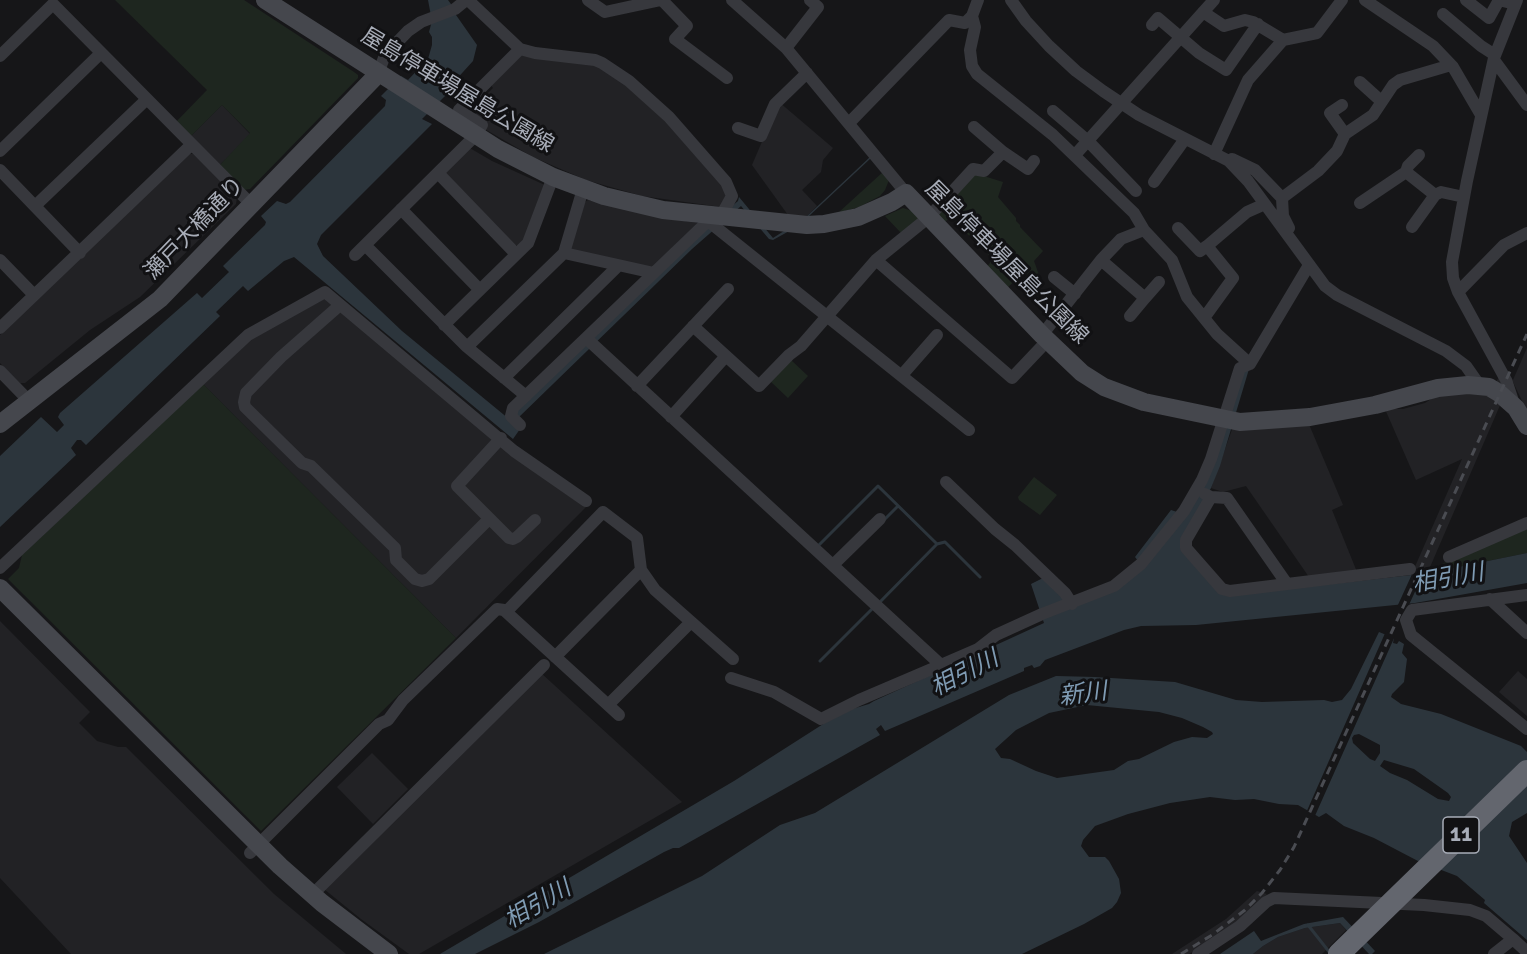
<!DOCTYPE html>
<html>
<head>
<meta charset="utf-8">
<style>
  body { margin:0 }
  canvas { display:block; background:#161618 }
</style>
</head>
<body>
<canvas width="1527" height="954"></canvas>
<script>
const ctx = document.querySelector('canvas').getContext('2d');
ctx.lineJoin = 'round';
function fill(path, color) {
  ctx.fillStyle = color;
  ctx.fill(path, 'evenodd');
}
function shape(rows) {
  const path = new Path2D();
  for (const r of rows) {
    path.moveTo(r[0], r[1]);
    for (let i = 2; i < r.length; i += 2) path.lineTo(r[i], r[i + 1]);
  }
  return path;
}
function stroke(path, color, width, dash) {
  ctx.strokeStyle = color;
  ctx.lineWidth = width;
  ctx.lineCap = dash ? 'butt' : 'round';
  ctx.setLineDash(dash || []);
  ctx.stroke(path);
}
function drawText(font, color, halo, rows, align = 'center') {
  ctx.font = font + ' Signika,"Noto Sans JP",sans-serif';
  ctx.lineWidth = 6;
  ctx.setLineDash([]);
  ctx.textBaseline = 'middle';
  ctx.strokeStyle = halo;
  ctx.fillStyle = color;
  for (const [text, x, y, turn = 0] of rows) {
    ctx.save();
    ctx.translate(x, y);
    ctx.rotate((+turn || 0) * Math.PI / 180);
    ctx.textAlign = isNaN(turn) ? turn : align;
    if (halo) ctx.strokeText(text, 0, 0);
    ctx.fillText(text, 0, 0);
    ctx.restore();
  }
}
fill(shape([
  [521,52,594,62,644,97,722,182,727,193,721,207,642,196,586,180,533,157,483,128,468,113,493,88,490,84],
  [779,102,833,148,823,160,821,172,802,190,817,206,806,217,788,215,752,165],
  [222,105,250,134,219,166,190,137],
  [468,147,492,161,547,186,526,240,520,245,514,245,446,175,446,169],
  [188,154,193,154,237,197,236,204,140,297,90,330,25,383,20,383,0,363,0,335],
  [588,200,659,217,698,223,650,270,573,253,570,247,582,204],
  [324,298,586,507,456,638,203,384,251,339],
  [1527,348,1527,411,1513,382,1501,403,1430,567,1414,569,1462,459,1416,480,1385,409,1403,409,1425,403,1440,393,1468,389,1489,396,1504,367,1513,380],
  [1308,422,1343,505,1332,510,1357,572,1309,577,1246,486,1223,492,1211,488,1233,427],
  [0,621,90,712,79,723,97,741,118,747,126,747,274,894,346,954,71,954,0,878],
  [1518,671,1527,679,1527,716,1499,692],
  [541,673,682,802,419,954,409,954,361,919,324,889],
  [372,753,408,789,373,824,337,787],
  [1257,891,1267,894,1249,912,1214,939,1189,954,1172,954,1226,919],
  [1340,923,1346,930,1322,954,1253,954,1263,946,1278,937,1305,928]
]), '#222225');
fill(shape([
  [115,0,244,0,354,72,358,75,358,78,250,189,243,190,219,166,250,133,222,105,190,137,175,123,207,90],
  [883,172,889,180,885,190,880,196,859,207,838,213],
  [974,173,1003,182,998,197,1016,218,1016,221,1020,225,1020,227,1043,251,1034,261,1039,275,1033,283,1021,275,1006,289,986,268,993,259,950,217,944,223,936,214],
  [903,208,912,211,920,219,902,234,885,216],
  [791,360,808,376,788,398,770,381],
  [203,384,456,638,261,831,8,579,19,568,22,555],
  [1034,477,1057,495,1040,515,1019,500,1018,497],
  [1527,527,1527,553,1429,573,1430,569]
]), '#1e261f');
fill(shape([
  [428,0,448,0,453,7,456,15,477,45,473,61,453,83,445,96,422,119,432,124,321,235,317,244,323,256,402,331,509,419,687,245,738,201,739,197,773,238,806,217,870,157,871,158,809,216,791,230,773,240,769,239,741,206,692,249,518,418,520,429,513,439,294,257,284,261,248,291,243,286,216,312,220,316,86,445,81,440,77,440,71,448,76,455,0,527,0,456,41,417,57,432,64,425,58,417,60,413,197,293,202,298,229,272,223,266,265,225,266,222,261,216,277,201,286,204,290,202,385,106,386,100,381,96,401,76,408,80,428,59,432,45,432,37,429,32,432,21],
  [1249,369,1220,466,1211,488,1183,539,1217,589,1332,584,1429,573,1527,553,1527,583,1415,603,1196,625,1141,626,1124,630,1045,660,1040,666,1034,668,1032,665,1024,668,1024,671,885,731,881,725,876,729,880,735,679,848,673,848,664,852,539,922,475,954,440,954,734,781,842,712,869,704,874,701,1044,623,1031,584,1043,578,1064,597,1069,608,1142,566,1135,557,1171,510,1186,515,1242,370],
  [1379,632,1394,638,1393,643,1397,644,1399,641,1404,644,1402,653,1407,659,1404,682,1392,694,1391,697,1401,704,1441,714,1521,746,1527,752,1527,813,1512,822,1509,836,1527,863,1527,940,1484,903,1485,900,1457,876,1418,861,1374,838,1344,826,1326,813,1319,817,1298,805,1279,804,1254,799,1235,800,1210,797,1170,803,1128,814,1095,826,1083,840,1081,846,1089,857,1105,857,1109,861,1119,879,1121,893,1117,902,1112,908,1084,924,1022,954,544,954,702,876,780,825,815,813,1009,695,1056,676,1095,677,1175,682,1236,700,1262,702,1324,700,1332,702,1342,700,1351,689],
  [1087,705,1159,712,1182,718,1203,727,1212,732,1213,734,1207,738,1192,737,1174,742,1139,759,1128,761,1114,770,1057,778,1036,771,1010,759,1001,758,995,749,1016,730,1049,713],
  [1359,734,1380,745,1380,753,1375,761,1370,759,1353,743,1352,738,1354,735],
  [1384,760,1414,769,1448,793,1451,797,1449,801,1438,799,1407,780,1390,773,1380,766],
  [1343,917,1375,951,1372,954,1369,954,1340,923,1305,928,1278,937,1263,946,1253,954,1220,954,1254,931,1261,941,1304,924]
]), '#2c353c');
fill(shape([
  [1425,570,1408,607,1397,607,1413,572],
  [1386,631,1395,636,1314,818,1306,813]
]), '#161618');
stroke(shape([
  [884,520,898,506],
  [818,546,878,486,937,544],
  [878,604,937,544,945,542,980,577],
  [820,661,874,607],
  [1308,925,1330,953]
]), '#2c353c', 3);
stroke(shape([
  [588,0,605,12,661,0],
  [662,0,687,26,675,39,727,78],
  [732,0,786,48,906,193],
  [978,0,972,16,975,27,970,50,972,66,977,74,1053,135,1134,213,1144,230,1172,260,1187,297,1217,334,1250,364,1309,265],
  [1011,0,1026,21,1049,46,1076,71,1103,91,1139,115,1229,161,1248,181,1325,286,1337,295,1446,351,1466,366,1480,386],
  [1365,0,1433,46,1453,67,1481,115],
  [1466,0,1489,18,1499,0,1515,4],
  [1203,12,1224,26,1245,20,1253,22,1283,40,1317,33,1342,0],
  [1443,14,1481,46,1495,55],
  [1152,25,1158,18,1199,53,1226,70,1258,24],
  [786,48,818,7,810,0],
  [520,49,535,53,595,60,602,63,629,81,669,117,726,182,732,196,721,216],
  [0,56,53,4,252,205],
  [1494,60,1527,105],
  [378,74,385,55,408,31,421,22,455,9,466,0],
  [1360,82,1381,101],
  [1342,105,1330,113,1345,134],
  [1053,111,1088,141,1136,191],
  [849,123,949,20,965,23,972,16],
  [974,127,1003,152],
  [738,128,761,136,775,104,807,73],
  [0,151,101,53],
  [1214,154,1248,80,1283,40],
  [1075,155,1214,0],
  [1232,159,1255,170,1282,198,1283,216,1289,228],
  [0,170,80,253],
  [1406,172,1408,166,1419,155],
  [438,173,516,254],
  [1154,182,1185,139],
  [1282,198,1318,171,1337,151,1345,134,1373,115,1393,85,1400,80,1451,65],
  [1360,203,1406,172,1435,195,1441,192,1464,197],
  [35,206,147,99],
  [401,209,480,290],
  [708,221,969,430],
  [1412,227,1435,195],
  [1178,228,1200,251,1207,246],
  [365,245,467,347],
  [564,253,654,273],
  [355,255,476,135,482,125,459,110,520,49,468,0],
  [0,260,34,295],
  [876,260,1012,378,1048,340],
  [1101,260,1145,298,1159,282],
  [1054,277,1075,294],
  [1458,292,1504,245,1527,233],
  [340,305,281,357,246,393,244,402,245,407,302,463,311,466,395,548,396,560,415,579,422,581,429,579,489,519],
  [1130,316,1145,298],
  [1204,318,1233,278,1207,246,1247,212,1265,204],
  [444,325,528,243,553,177],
  [693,326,759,386,789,355,801,346,876,260,929,217,973,169,984,171,1003,152,1028,169,1034,161],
  [0,328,191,145],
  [1042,335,1101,260,1121,239,1144,230],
  [586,338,941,665,978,649,996,635,1042,614,1114,586,1141,564,1184,511,1202,480,1211,459,1240,368,1250,364],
  [0,371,30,402],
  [902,375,937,335],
  [504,378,618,266],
  [637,386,728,289],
  [526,396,467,347,564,253,583,189],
  [1514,404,1506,380,1458,292,1453,278,1452,262,1467,181,1494,58,1517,0],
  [671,417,726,356],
  [520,425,511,416,513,408,708,221,709,215],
  [501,438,457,486,509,538,513,539,517,537,535,520],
  [946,482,995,529,1015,545,1065,593,1072,604],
  [1205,494,1211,497,1227,498,1287,584],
  [1211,497,1186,540,1186,548,1222,589,1230,591,1410,569],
  [1449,557,1527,523],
  [833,565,880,519],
  [0,568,248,335,325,292,514,451,586,501],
  [1527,595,1412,610,1406,620,1411,635,1527,729],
  [1490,599,1527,633],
  [506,612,603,512,637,538,641,570,655,590,733,659],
  [555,657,641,570],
  [731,678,774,692,821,719,859,700,941,665],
  [608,705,691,622],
  [250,853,379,724,388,720,403,700,497,609,504,610,619,715],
  [312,895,544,665],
  [1198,954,1240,926,1266,902,1274,898,1424,905,1470,910,1486,916,1513,939],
  [1494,954,1513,939,1527,952]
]), '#37383d', 12);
stroke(shape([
  [265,0,498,149,553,177,604,196,663,210,807,225,824,224,858,217,892,202,906,193,1042,335,1082,373,1104,387,1144,402,1240,422,1310,417,1375,405,1438,388,1468,385,1489,387,1499,393,1516,408,1527,426],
  [0,424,160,299,378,74],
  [0,588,280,866,322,903,389,954]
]), '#45474d', 18);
stroke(shape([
  [1339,954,1527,771]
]), '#63666e', 22);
stroke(shape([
  [1181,954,1212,935,1245,910,1262,893,1280,870,1294,847,1527,334]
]), '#4a4c52', 3, [8, 6]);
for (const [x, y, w] of [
  [1461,835,36]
]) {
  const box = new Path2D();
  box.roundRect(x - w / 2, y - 18, w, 36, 4.5);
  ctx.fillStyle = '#111113';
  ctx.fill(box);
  stroke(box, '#a8adb8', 1.5);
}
drawText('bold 21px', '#a8adb8', null, [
  ["11",1461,835]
]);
drawText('22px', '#a8adb8', '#111113', [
  ["屋島停車場屋島公園線",457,91,31],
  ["瀬戸大橋通り",195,229,-46],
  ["屋島停車場屋島公園線",1006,263,45]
]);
drawText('italic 24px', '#7f9bb3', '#111113', [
  ["相引川",1448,579,-10],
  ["相引川",965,674,-27],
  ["新川",1083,695,-7],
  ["相引川",538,905,-30]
]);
</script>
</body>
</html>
